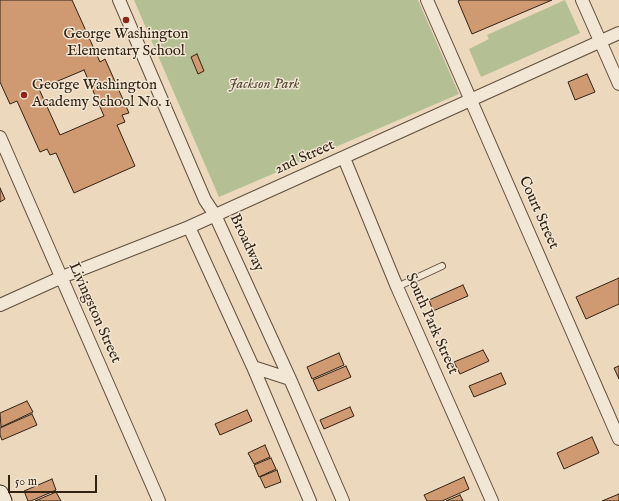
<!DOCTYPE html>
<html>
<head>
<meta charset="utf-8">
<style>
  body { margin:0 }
  #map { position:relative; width:619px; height:501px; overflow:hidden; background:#ebd8bd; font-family:"IM FELL English",serif }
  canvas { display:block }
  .scale { position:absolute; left:8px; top:475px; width:89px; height:18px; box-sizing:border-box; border:2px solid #322212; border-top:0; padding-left:5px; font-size:12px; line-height:14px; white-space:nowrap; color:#322212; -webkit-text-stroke:3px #f2e6d4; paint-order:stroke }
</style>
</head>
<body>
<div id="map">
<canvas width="619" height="501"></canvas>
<div class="scale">50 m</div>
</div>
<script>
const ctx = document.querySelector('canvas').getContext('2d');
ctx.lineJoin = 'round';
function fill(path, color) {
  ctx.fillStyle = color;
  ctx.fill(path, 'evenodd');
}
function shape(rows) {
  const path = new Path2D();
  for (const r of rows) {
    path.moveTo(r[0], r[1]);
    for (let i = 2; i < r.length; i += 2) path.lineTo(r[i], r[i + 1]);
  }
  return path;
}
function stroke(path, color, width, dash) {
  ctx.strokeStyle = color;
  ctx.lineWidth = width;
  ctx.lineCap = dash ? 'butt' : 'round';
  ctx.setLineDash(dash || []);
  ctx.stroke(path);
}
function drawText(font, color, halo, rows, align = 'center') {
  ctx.font = font + ' "IM FELL English",serif';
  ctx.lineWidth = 3;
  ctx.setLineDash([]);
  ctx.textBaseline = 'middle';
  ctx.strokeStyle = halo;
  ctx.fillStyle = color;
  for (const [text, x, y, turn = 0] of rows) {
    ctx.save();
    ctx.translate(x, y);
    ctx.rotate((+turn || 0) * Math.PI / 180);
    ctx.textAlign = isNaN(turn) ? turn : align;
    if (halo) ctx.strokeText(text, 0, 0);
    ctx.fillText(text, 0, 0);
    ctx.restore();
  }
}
fill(shape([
  [134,0,418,0,459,94,219,197],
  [565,0,580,33,481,77,469,49,489,39,487,35]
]), '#b4bf94');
const building = shape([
  [0,0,72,0,100,62,105,59,129,113,122,115,125,122,117,125,135,166,74,193,56,153,50,155,47,149,40,152,17,101,10,104,0,82,0,0],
  [84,70,104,116,60,135,39,89,84,70],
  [460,0,552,0,472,34,458,1,460,0],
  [197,54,204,71,198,74,191,57,197,54],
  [587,74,595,92,575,100,568,82,587,74],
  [0,188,5,199,0,202,0,188],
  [619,278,619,304,586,319,576,297,619,278],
  [463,285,468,296,433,311,429,300,463,285],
  [483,350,489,361,460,374,454,362,483,350],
  [339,353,344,365,312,379,307,367,339,353],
  [346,366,351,377,318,391,313,380,346,366],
  [619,366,619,379,614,368,619,366],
  [501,373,506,384,474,397,469,386,501,373],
  [27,401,33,412,1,427,0,413,27,401],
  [350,407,354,416,324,429,320,420,350,407],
  [247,410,252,421,220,435,215,424,247,410],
  [32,414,37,425,2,440,0,435,0,428,32,414],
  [592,437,599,453,564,469,557,453,592,437],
  [265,445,270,457,254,464,248,453,265,445],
  [271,458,276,469,259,477,254,465,271,458],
  [277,470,281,482,265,488,260,477,277,470],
  [464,477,469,489,442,501,427,501,424,495,464,477],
  [52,479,56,490,31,501,28,501,24,491,52,479],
  [56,492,61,501,35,501,56,492],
  [619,494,619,501,602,501,619,494],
  [460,495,463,501,446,501,460,495]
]);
fill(building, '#cf9972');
stroke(building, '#322212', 1);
const lane = shape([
  [397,287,442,266]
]);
const street = shape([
  [119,0,205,200,215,215,290,379,343,501],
  [427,0,619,439],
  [582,0,619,84],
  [0,137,159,501],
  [344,158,397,287,492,501],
  [189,227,253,367,310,501],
  [0,305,62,277,189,227,619,33],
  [253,367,290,379]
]);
const secondary = shape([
  [0,494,3,501]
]);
stroke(lane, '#60503d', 8);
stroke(street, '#60503d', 14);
stroke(secondary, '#322212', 19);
stroke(lane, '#f2e6d4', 6);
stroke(street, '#f2e6d4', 12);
stroke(secondary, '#f2e6d4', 17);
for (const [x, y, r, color] of [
  [126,20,4,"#8f2418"],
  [24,95,4,"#8f2418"]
]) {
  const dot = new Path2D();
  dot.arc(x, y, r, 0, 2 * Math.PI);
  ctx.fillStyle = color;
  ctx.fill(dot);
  stroke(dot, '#f2e6d4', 1.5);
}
drawText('15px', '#322212', '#f2e6d4', [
  ["George Washington",126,35],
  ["Elementary School",126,52],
  ["George Washington",32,86,"left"],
  ["Academy School No. 1",32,103,"left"]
]);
drawText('italic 15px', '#524932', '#f2e6d4', [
  ["Jackson Park",264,85]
]);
drawText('15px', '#322212', '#f2e6d4', [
  ["2nd Street",305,158,-24],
  ["Court Street",538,213,66],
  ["Broadway",246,243,65],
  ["Livingston Street",94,313,66],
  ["South Park Street",431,324,66]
]);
</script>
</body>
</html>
